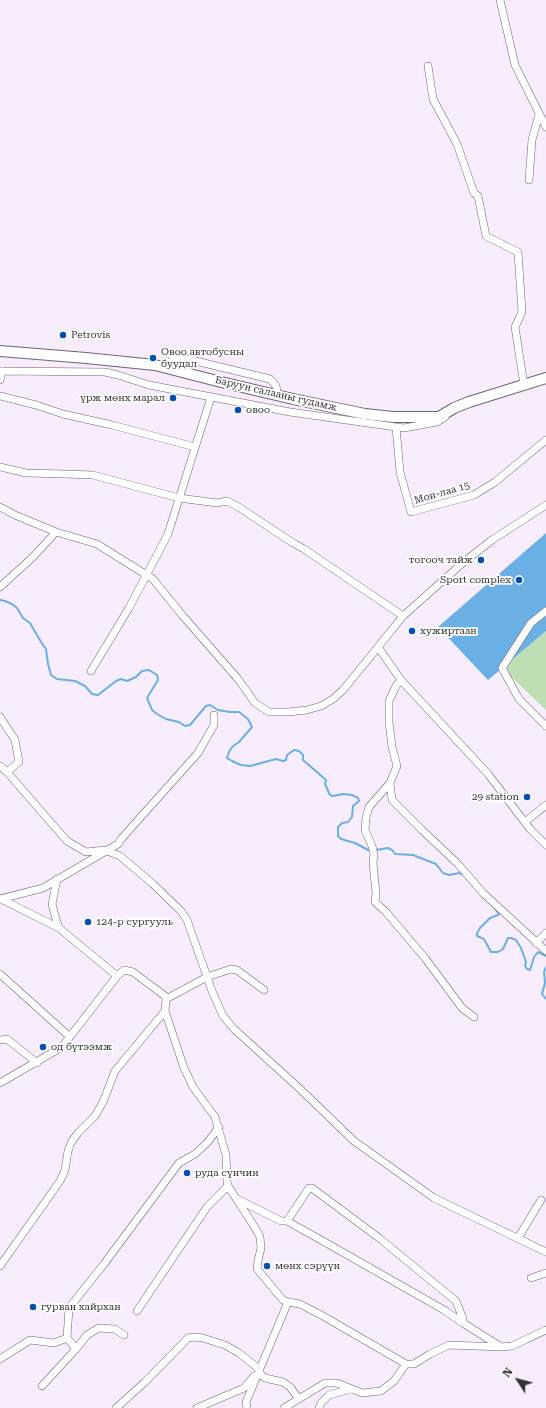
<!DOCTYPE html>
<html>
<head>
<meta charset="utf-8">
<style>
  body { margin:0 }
  #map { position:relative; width:546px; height:1408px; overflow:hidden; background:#f7edfe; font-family:"Roboto Serif",serif }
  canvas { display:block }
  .north { position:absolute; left:498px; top:1360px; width:40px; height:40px; -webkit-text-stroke:3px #fff; paint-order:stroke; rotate:306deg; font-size:11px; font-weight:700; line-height:16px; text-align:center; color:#343036 }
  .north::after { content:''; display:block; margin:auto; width:14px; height:18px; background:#343036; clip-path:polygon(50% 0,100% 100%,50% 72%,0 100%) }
</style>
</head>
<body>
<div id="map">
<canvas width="546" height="1408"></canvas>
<div class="north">N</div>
</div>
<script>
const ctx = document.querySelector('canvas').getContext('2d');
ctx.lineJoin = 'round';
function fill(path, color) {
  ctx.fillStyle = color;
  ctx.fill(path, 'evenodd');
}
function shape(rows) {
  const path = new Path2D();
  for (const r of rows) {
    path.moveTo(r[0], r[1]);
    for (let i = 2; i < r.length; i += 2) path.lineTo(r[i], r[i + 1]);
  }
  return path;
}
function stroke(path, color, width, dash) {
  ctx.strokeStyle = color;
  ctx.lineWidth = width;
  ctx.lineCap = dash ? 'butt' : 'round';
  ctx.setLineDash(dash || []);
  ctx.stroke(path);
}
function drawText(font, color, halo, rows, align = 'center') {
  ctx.font = font + ' "Roboto Serif",serif';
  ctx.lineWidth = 3.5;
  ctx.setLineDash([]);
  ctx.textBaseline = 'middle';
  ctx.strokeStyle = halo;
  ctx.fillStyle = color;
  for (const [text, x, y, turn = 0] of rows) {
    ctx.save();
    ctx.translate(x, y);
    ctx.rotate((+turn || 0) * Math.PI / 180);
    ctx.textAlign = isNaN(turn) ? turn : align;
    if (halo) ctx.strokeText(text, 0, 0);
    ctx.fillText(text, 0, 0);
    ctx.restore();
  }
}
fill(shape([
  [546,631,546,710,502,668]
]), '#bfdeb3');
fill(shape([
  [546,533,546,631,488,680,438,627]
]), '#6ab0e5');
stroke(shape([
  [0,600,5,601,12,604,17,608,23,618,30,623,41,642,46,649,48,664,51,675,57,679,75,681,85,686,92,694,98,695,116,681,121,679,127,681,136,677,142,671,149,670,157,675,158,680,147,698,152,710,157,714,166,719,179,722,185,726,190,725,206,706,210,705,218,710,230,712,239,712,248,719,252,727,239,742,232,747,229,752,227,758,232,761,241,765,250,766,276,759,283,761,286,760,287,755,294,750,299,751,303,755,303,760,326,780,325,784,330,795,333,796,343,794,352,795,358,798,359,801,353,806,352,817,348,822,342,823,338,827,338,836,341,839,355,843,368,850,371,850],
  [376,850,388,848,392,850,395,854,413,855,436,864,443,873,449,875,459,873,464,875],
  [493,906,499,914,498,915,490,918,480,928,477,933,477,936,484,939,491,952,498,952,503,949,508,938,511,938,516,940,521,948,526,962,525,966,527,969,530,970,534,957,538,952,546,956],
  [546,967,544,972,545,983,542,994,546,999]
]), '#6ab0e5', 2);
const minor = shape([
  [500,0,515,65,546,127],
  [428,66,433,99,457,144,474,193,478,196,486,236,518,252,522,312,515,327,524,385],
  [529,180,532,140,539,114],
  [165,367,173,359,179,357,270,379,276,386,278,396],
  [0,371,105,372,118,375,149,385,290,412,396,427,404,428,437,422,445,417],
  [0,380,2,371],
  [0,396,36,405,63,414,112,425,195,447],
  [396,427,400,472,411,512,474,495,495,482,546,440],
  [0,467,26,473,65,474,93,475,179,498,217,503,227,501,237,506,293,543,304,549,403,616],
  [546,505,492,540,465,561,403,616,378,647,401,680,488,774,530,829,546,845],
  [0,507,15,515,56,532,97,544,153,579,182,615,238,679,255,703,269,712,288,712,307,710,321,706,333,699,343,690,378,647],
  [0,587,33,557,56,532],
  [546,611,531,623,502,668,519,699,546,726],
  [91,671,129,608,168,534,211,397],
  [401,680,396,686,389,701,389,722,392,747,397,766,390,783,392,800,422,830,458,864,483,893,546,951],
  [0,717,15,740,19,762,7,772,67,841,86,852,105,850,120,856,153,884,181,911,187,920,212,991,223,1016,234,1029,299,1088,354,1141,434,1198,546,1252],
  [0,766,7,772],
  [390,783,369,807,366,818,365,830,372,846,374,854,373,863,376,893,375,902,386,912,425,958,462,1008,474,1017],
  [525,822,546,805],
  [57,879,52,904,55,916,59,928,117,976],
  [0,899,43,888,118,844,122,838,198,753,214,725,214,715],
  [1,899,59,928],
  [536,943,546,933],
  [0,974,70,1037],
  [166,999,207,977,231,969,237,970,264,990],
  [0,1040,7,1039,37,1063],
  [0,1083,62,1047,117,976,124,970,133,972,165,996,166,999,165,1011,184,1068,193,1087,215,1117,226,1155,227,1181,228,1186,254,1226,260,1237,261,1248,258,1261,257,1269,283,1300,288,1302,246,1402,247,1408],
  [237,1199,281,1221,287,1221,330,1245,444,1310,463,1323,501,1347],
  [287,1221,309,1188,312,1188,379,1238,456,1301,463,1319,463,1323],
  [518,1238,541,1200],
  [0,1266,60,1181,65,1170,68,1151,72,1141,78,1133,95,1116,103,1102,115,1071,165,1011],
  [531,1278,546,1273],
  [288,1302,300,1304,323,1316,406,1364],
  [137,1311,207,1207,228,1186],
  [67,1338,76,1349,87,1335,99,1328,115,1329,124,1335],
  [0,1359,30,1340,54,1343,67,1338,69,1308,104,1264,179,1163,195,1154,207,1143,219,1127],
  [42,1386,76,1349],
  [116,1408,145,1382,188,1338,194,1337,203,1338,225,1345,239,1353,259,1369,261,1375,265,1378,283,1382,290,1387,299,1399],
  [197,1408,244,1388,254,1376],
  [284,1408,325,1383,337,1383,362,1393,381,1391,394,1381,406,1364,414,1364,430,1354,449,1345,501,1347,512,1346,546,1330],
  [319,1408,321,1403,329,1395,351,1389]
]);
const secondary = shape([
  [0,351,86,358,155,365,225,383,293,399,365,414,393,417,439,417,454,408,469,402,546,378]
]);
stroke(minor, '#6d6472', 8);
stroke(secondary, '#6d6472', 12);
stroke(minor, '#fff', 7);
stroke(secondary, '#fff', 10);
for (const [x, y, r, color] of [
  [63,335,4,"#044eb8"],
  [153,358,4,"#044eb8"],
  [173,398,4,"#044eb8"],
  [238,410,4,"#044eb8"],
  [481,560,4,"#044eb8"],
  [519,580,4,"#044eb8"],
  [412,631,4,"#044eb8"],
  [527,797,4,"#044eb8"],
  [88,922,4,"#044eb8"],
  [43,1047,4,"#044eb8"],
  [187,1173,4,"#044eb8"],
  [267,1266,4,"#044eb8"],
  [33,1307,4,"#044eb8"]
]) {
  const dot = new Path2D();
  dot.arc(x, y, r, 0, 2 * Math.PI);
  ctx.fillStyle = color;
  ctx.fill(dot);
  stroke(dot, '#fff', 1.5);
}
drawText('10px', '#343036', '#fff', [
  ["Petrovis",71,335],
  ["Овоо автобусны",161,352],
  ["буудал",161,364],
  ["үрж мөнх марал",165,398,"right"],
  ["овоо",246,410],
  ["тогооч тайж",473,560,"right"],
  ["Sport complex",511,580,"right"],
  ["хужиртаан",420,631],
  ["29 station",519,797,"right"],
  ["124-р сургууль",96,922],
  ["од бүтээмж",51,1047],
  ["руда сүнчин",195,1173],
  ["мөнх сэрүүн",275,1266],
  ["гурван хайрхан",41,1307]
], 'left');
drawText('10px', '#343036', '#fff', [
  ["Баруун салааны гудамж",276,394,13],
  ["Мон-лаа 15",442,493,-16]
]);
</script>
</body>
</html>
